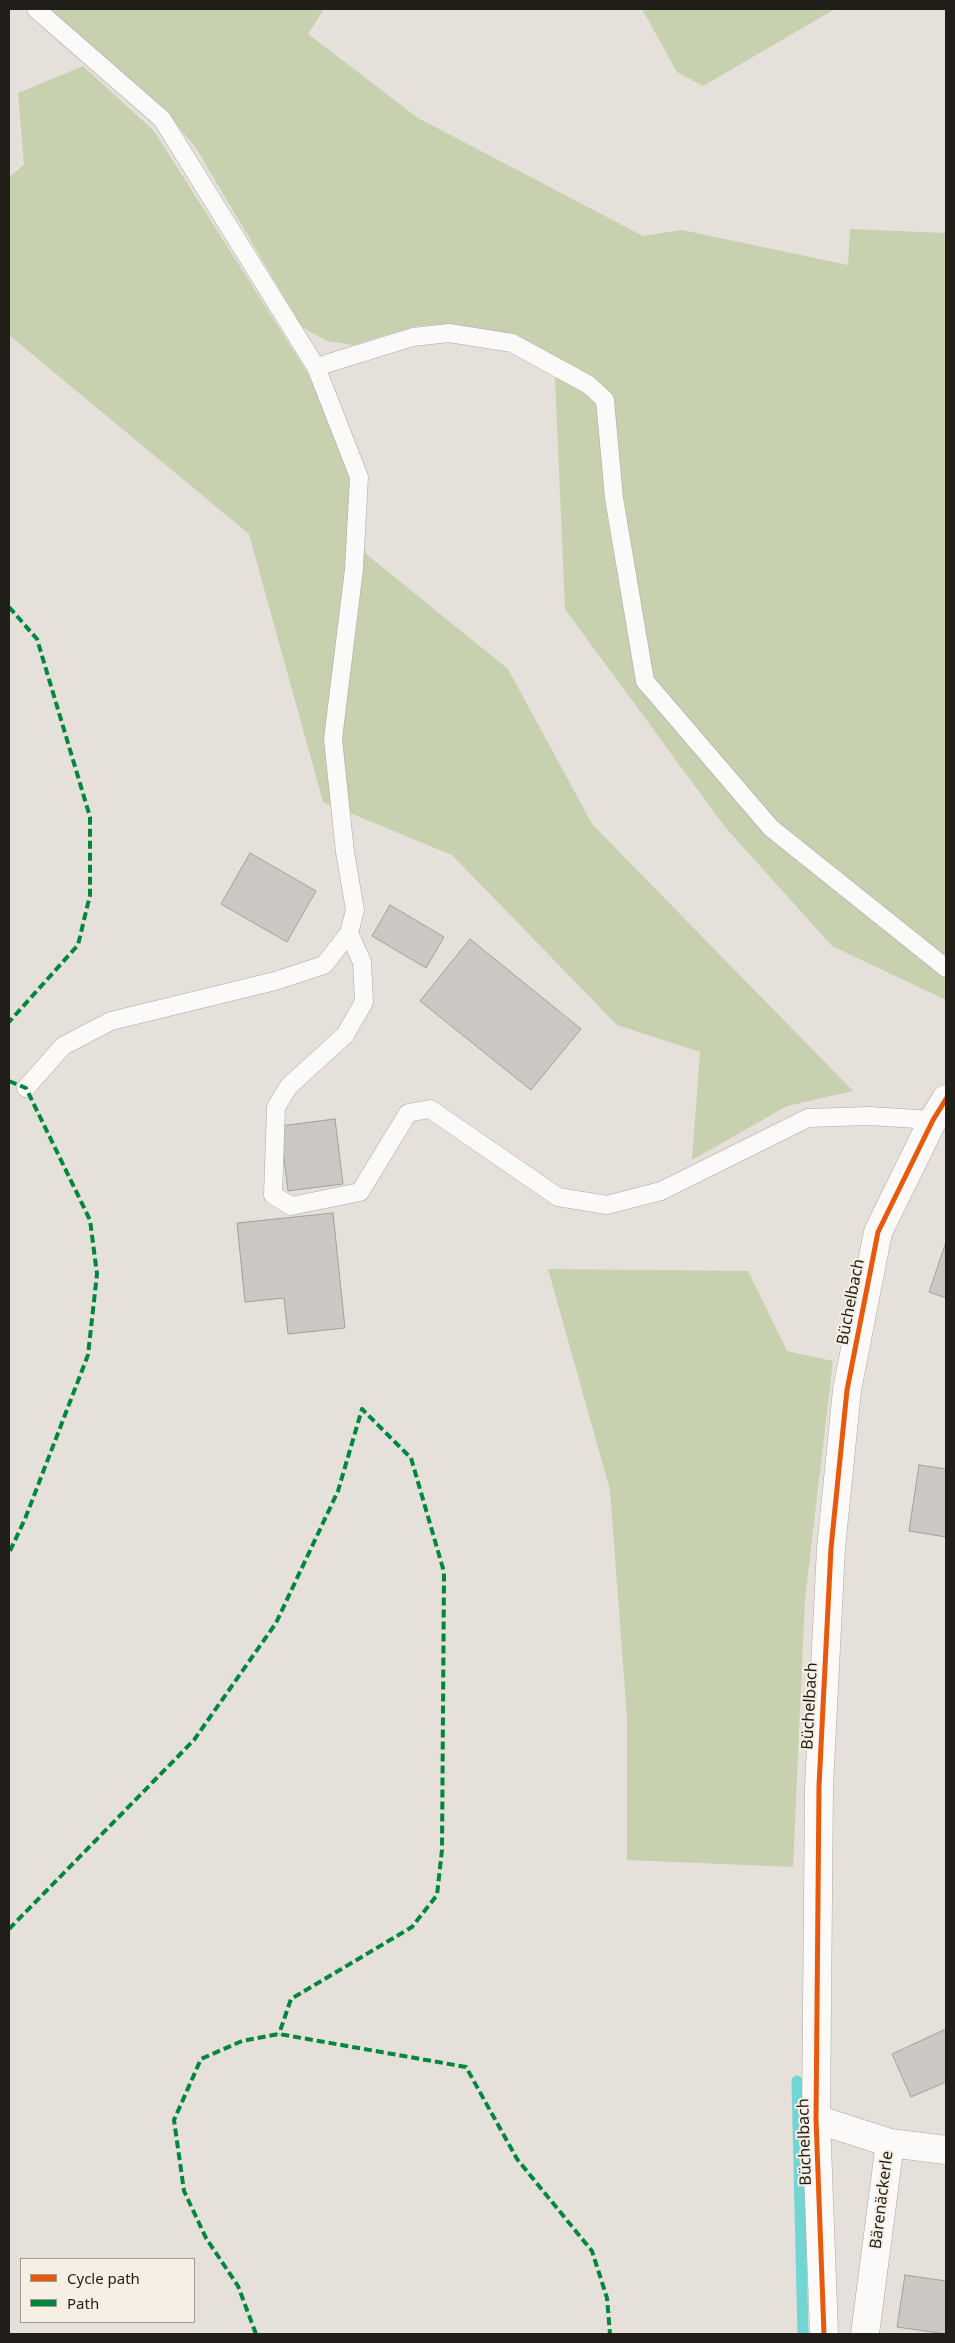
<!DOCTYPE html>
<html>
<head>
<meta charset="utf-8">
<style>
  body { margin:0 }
  #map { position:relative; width:955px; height:2343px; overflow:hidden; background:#e5e1da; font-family:"Noto Sans",sans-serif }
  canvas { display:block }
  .frame { position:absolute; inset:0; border:10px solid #211e1a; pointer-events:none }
  .legend { position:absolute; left:20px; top:2258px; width:175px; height:65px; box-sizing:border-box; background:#f7efe3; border:1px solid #a19b93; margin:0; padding:6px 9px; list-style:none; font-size:15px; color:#211e1a }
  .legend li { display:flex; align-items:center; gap:10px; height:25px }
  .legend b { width:25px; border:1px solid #a19b93 }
</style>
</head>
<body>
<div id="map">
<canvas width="955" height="2343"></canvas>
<div class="frame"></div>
<ul class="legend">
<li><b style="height:6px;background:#e8590c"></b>Cycle path</li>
<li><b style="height:6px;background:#00873e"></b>Path</li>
</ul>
</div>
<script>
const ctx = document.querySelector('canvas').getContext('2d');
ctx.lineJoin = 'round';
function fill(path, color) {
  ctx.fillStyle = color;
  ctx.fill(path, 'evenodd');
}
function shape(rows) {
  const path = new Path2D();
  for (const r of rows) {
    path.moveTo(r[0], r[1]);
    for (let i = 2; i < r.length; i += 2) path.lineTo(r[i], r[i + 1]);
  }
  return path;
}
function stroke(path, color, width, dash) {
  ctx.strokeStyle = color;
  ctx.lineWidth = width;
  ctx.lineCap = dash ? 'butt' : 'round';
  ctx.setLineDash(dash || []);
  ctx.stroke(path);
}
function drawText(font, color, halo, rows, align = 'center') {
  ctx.font = font + ' "Noto Sans",sans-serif';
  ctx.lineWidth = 4;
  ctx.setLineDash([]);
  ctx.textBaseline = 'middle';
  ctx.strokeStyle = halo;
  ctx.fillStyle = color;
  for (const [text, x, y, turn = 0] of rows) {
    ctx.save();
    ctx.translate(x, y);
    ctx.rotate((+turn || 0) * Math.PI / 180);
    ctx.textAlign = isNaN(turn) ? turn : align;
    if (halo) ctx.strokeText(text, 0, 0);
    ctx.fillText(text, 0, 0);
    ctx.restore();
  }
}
fill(shape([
  [49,9,324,9,308,34,418,118,643,236,682,230,848,265,850,229,946,233,946,1000,832,946,725,827,565,609,555,378,560,362,507,335,452,324,417,326,353,345,327,341,302,327,196,148,164,110],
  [642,9,835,9,703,86,677,72],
  [83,66,154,131,307,372,345,457,366,554,508,669,592,824,853,1091,787,1106,692,1160,700,1052,617,1025,452,855,323,802,249,534,9,335,9,177,24,165,18,93],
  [548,1269,748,1271,787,1351,833,1361,805,1599,793,1867,627,1860,627,1718,610,1490]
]), '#c7d0af');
stroke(shape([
  [797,2081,803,2334]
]), '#71d5d4', 11);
const building = shape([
  [250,853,316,891,287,942,221,904,250,853],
  [390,905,444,937,426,968,372,936,390,905],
  [470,939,581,1029,531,1090,420,1001,470,939],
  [335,1119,343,1184,288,1191,280,1126,335,1119],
  [333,1213,345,1328,288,1334,284,1298,245,1302,237,1223,333,1213],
  [946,1242,946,1298,929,1292,946,1242],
  [919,1465,946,1469,946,1537,909,1531,919,1465],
  [946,2029,946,2082,911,2097,892,2054,946,2029],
  [905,2275,946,2281,946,2334,897,2327,905,2275]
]);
fill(building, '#cbc7c3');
stroke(building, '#a39f9b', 1);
const lane = shape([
  [36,9,162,119,316,367,413,337,449,333,512,343,589,385,605,400,614,498,645,681,771,828,946,968],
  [349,933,362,962,364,1002,345,1035,289,1086,276,1107,273,1195,291,1206,360,1192,408,1113,430,1109,558,1197,607,1205,661,1191,808,1118,869,1116,933,1120],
  [26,1088,63,1046,111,1021,275,981,324,965,349,933,355,910,345,852,333,739,354,569,359,477,316,367]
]);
const street = shape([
  [816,2119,890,2143,865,2334],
  [890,2143,946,2150]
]);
const secondary = shape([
  [824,2334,816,2119,819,1786,831,1548,847,1390,878,1232,933,1120,946,1099]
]);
stroke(lane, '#aaa7a2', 19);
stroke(street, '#aaa7a2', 29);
stroke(secondary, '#aaa7a2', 29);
stroke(lane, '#fbfaf9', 18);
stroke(street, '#fbfaf9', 28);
stroke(secondary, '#fbfaf9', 28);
stroke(shape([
  [9,607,37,639,90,817,90,895,78,945,9,1022],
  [9,1081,26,1088,90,1220,97,1274,88,1355,25,1519,9,1553],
  [9,1929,194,1740,276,1623,338,1491,362,1409,411,1458,444,1572,442,1850,437,1895,412,1927,291,1999,279,2034],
  [256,2334,238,2286,206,2238,184,2191,174,2120,201,2059,242,2041,279,2034,466,2067,517,2159,592,2251,607,2298,610,2334]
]), '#00873e', 4, [8, 4]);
stroke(shape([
  [824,2334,816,2119,819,1786,831,1548,847,1390,878,1232,933,1120,946,1099]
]), '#e8590c', 5);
drawText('16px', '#211e1a', '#f7efe3', [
  ["Büchelbach",851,1302,-79],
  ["Büchelbach",810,1706,-87],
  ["Büchelbach",805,2142,-92],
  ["Bärenäckerle",882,2200,-83]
]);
</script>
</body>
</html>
